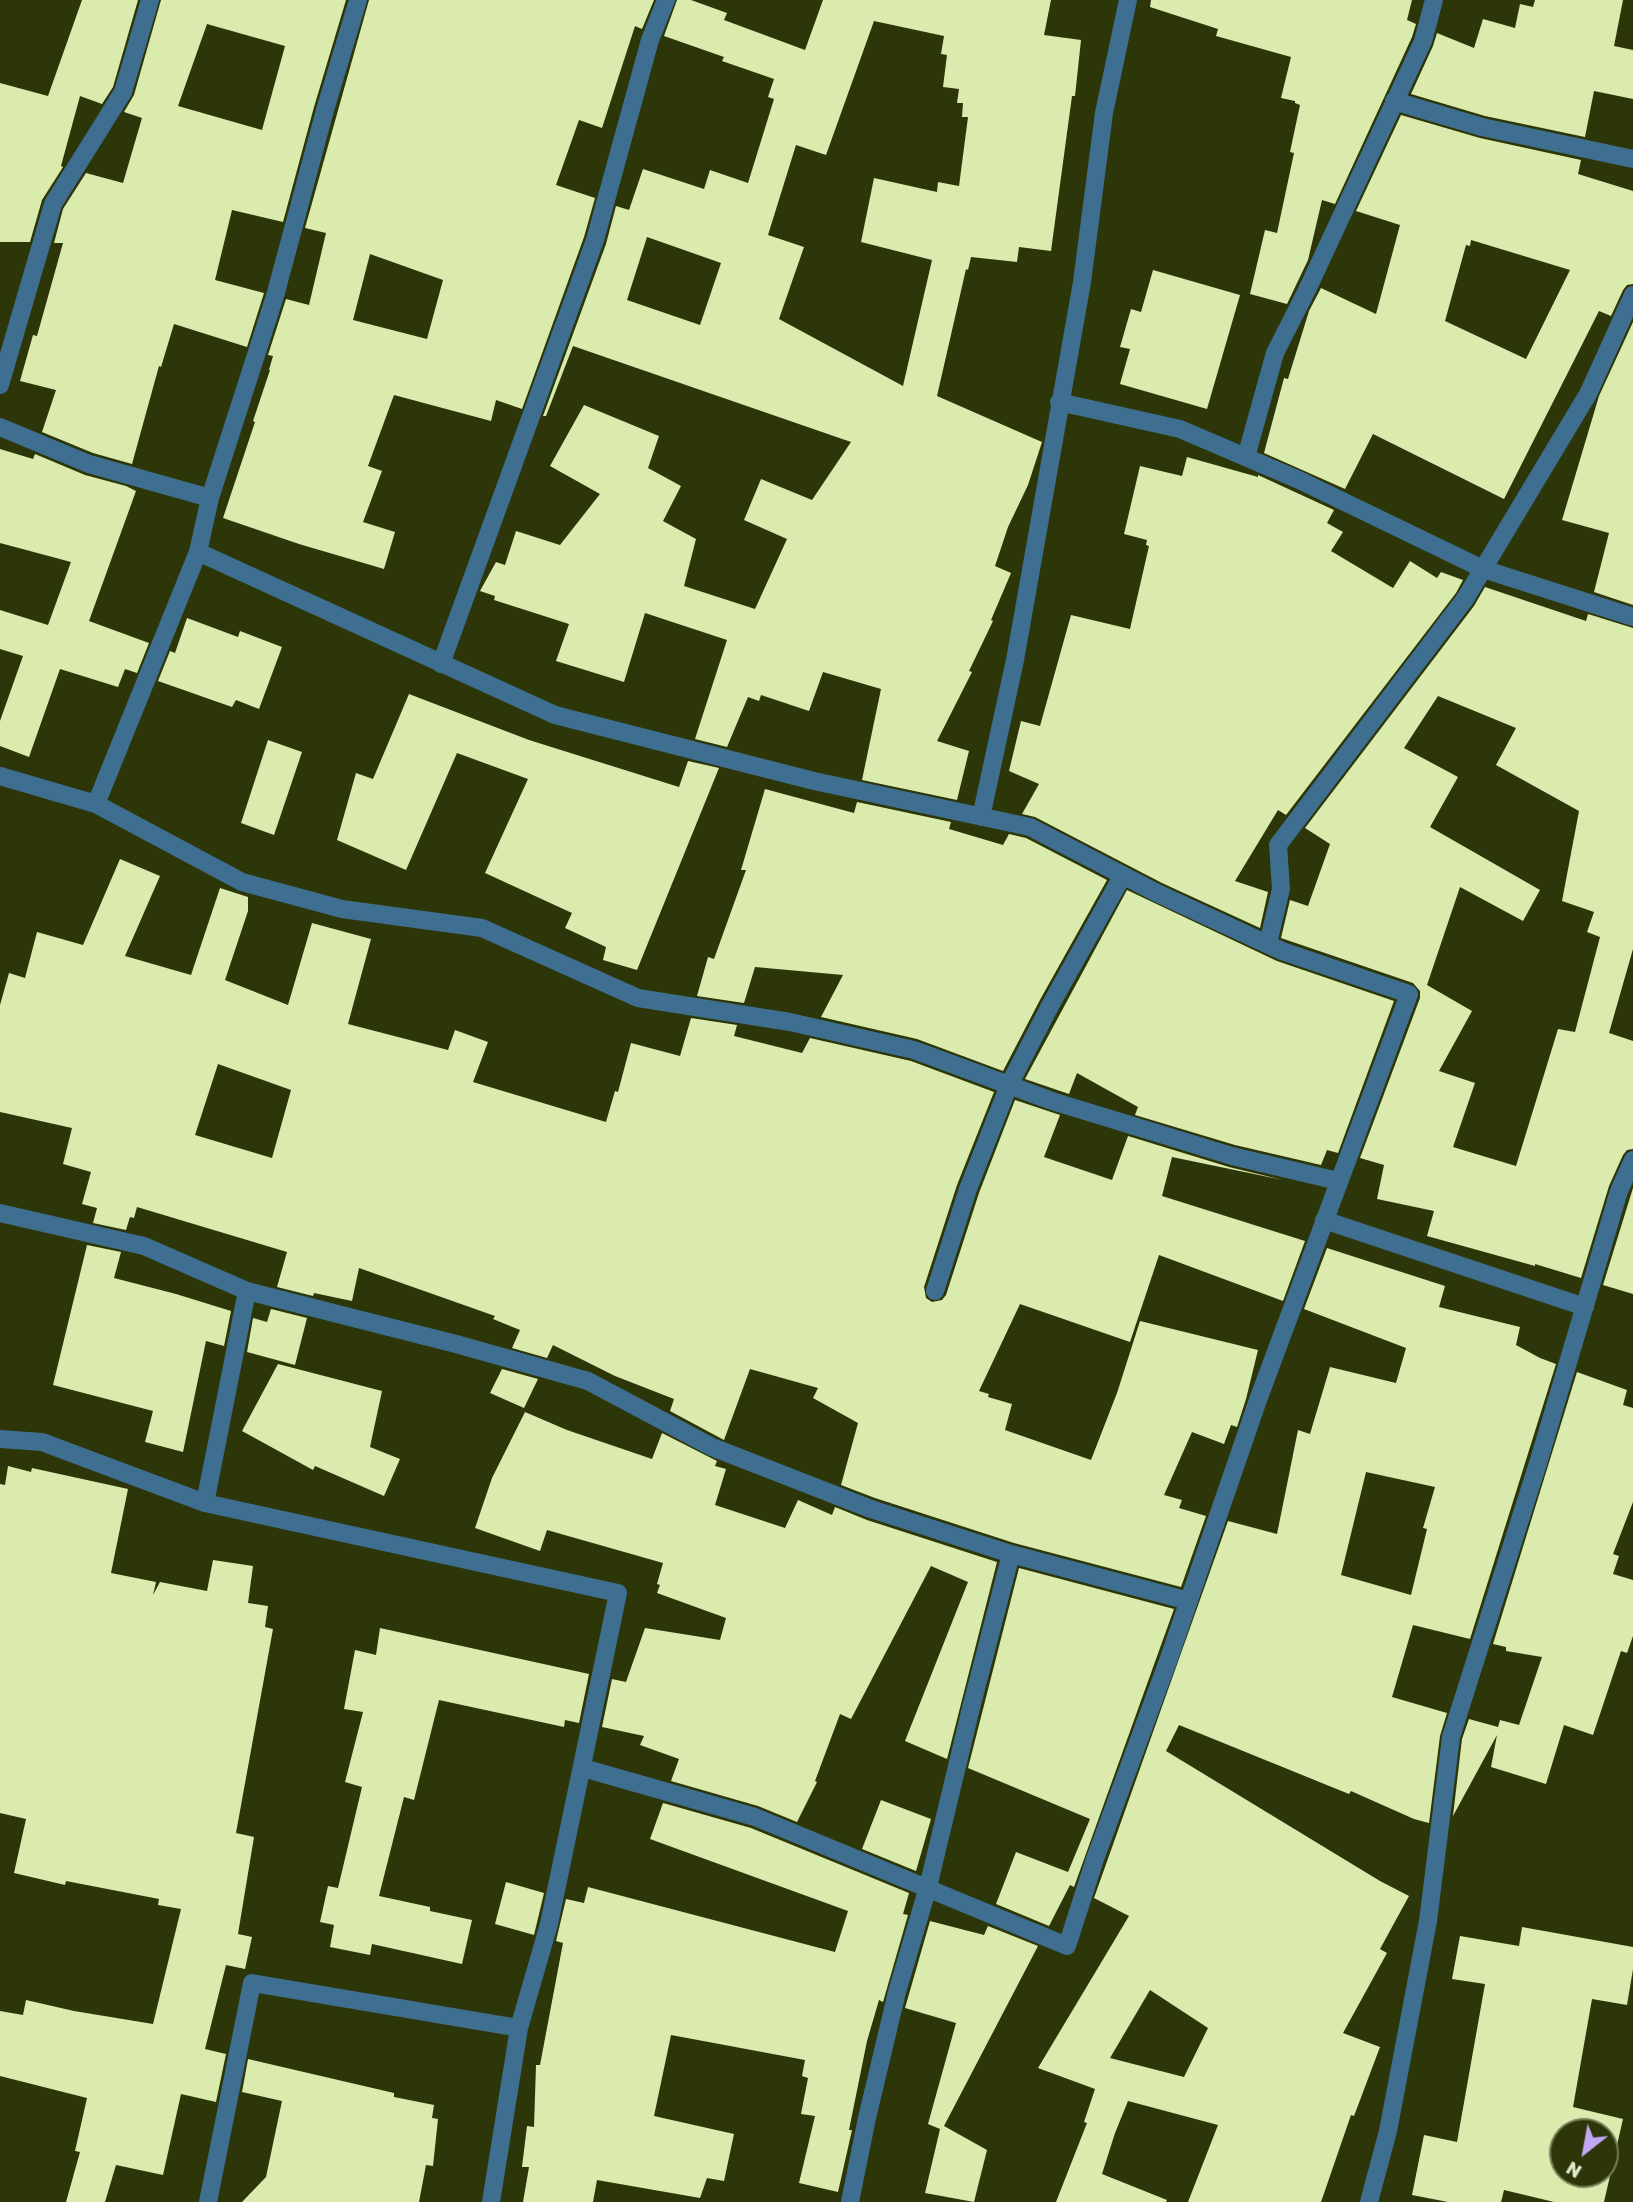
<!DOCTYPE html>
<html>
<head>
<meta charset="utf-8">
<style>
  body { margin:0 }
  #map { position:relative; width:1633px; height:2202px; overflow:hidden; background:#2d3609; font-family:Rubik,sans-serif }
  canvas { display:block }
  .north { position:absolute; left:1549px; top:2118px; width:70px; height:70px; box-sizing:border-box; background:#2d3609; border:2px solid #757e57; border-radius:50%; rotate:211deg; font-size:19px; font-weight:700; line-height:28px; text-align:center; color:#e1e9cb }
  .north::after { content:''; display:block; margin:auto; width:24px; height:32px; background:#c2a8f3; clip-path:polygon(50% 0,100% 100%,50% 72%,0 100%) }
</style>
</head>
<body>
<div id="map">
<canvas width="1633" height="2202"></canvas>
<div class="north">N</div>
</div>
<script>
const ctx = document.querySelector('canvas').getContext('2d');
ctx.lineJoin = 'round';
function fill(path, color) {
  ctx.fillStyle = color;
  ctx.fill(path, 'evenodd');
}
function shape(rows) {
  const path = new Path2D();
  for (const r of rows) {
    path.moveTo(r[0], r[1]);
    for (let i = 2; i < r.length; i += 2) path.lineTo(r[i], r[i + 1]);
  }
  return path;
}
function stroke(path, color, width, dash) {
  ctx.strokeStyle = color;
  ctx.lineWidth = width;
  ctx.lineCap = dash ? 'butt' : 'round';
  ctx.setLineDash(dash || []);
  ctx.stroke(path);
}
fill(shape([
  [82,0,138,0,113,87,102,104,80,96,61,166,63,167,42,200,30,242,0,242,0,83,48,96],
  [161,0,346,0,314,107,283,222,232,210,215,280,264,293,247,347,174,324,161,367,159,366,132,464,93,453,42,432,56,390,20,381,33,335,37,336,63,243,54,243,63,209,86,173,123,183,142,118,124,112,134,95],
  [207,24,285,46,262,130,178,106],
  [369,0,654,0,642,29,635,26,602,128,579,120,556,185,595,198,584,237,522,409,496,400,491,421,394,395,368,466,382,471,363,522,395,532,384,569,299,544,223,518,255,422,253,421,270,370,269,370,273,356,268,355,286,299,309,305,326,233,305,228],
  [370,254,443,280,427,339,353,320],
  [677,0,691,0,727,13,724,20,805,50,823,0,1051,0,1044,35,1081,40,1075,96,1072,96,1051,251,1019,247,1017,262,971,257,968,270,966,269,937,396,1042,442,1028,485,1008,527,995,566,1011,573,991,620,993,621,969,671,972,672,937,741,969,751,957,800,862,780,881,689,823,672,809,711,761,695,759,701,748,697,727,747,695,739,727,640,645,613,624,682,556,661,569,624,494,600,495,596,480,591,496,562,505,565,516,531,560,545,600,494,550,466,584,405,659,436,648,468,681,486,663,521,696,539,684,586,755,609,787,539,744,520,761,479,812,500,851,442,573,346,546,416,543,416,606,244,616,206,629,210,643,169,704,189,710,170,748,183,774,99,768,97,774,79,722,61,724,57,664,36],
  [874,21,944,36,941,54,947,55,943,87,959,89,957,103,963,103,962,117,968,117,959,186,938,182,937,192,874,178,861,242,932,260,903,386,779,319,804,247,768,235,796,145,826,155],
  [647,237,721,263,700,325,627,300],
  [1151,0,1412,0,1407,20,1416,24,1412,37,1335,204,1322,200,1308,260,1287,304,1250,294,1265,230,1277,233,1294,153,1290,152,1300,105,1295,103,1295,101,1281,98,1291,57,1216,36,1218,29,1150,7],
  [1535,0,1623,0,1614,46,1633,50,1633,99,1594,91,1585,137,1485,116,1411,94,1433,46,1437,33,1474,48,1483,19,1515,28,1520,4,1533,7],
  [1401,115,1480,138,1581,160,1578,174,1633,191,1633,284,1627,285,1623,290,1611,316,1599,311,1504,499,1373,434,1345,489,1264,453,1284,378,1288,379,1309,311,1321,288,1376,314,1400,225,1356,211],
  [1471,240,1570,270,1526,359,1445,321,1466,245,1470,246],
  [1153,270,1240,295,1207,409,1120,384,1130,349,1120,347,1131,309,1141,312],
  [1633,322,1633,605,1594,592,1609,533,1562,520,1599,396],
  [0,449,33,459,35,454,85,475,126,486,136,491,89,621,149,643,137,673,125,669,118,687,60,669,29,757,0,746,0,721,23,656,0,649,0,610,48,625,71,562,0,543],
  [1187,457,1258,477,1258,475,1334,510,1327,523,1343,532,1331,551,1393,588,1410,561,1437,578,1441,572,1463,580,1456,593,1286,815,1278,810,1235,881,1268,892,1260,928,1162,883,1035,817,1022,814,1039,784,1009,771,1021,721,1040,726,1071,615,1130,629,1149,546,1146,545,1147,540,1124,534,1140,466,1182,476],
  [1485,587,1586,621,1588,614,1633,628,1633,949,1609,1033,1633,1041,1633,1149,1627,1150,1623,1155,1609,1186,1581,1278,1535,1264,1535,1266,1427,1236,1434,1211,1377,1199,1384,1165,1360,1158,1420,998,1420,991,1413,983,1281,938,1290,900,1308,906,1330,844,1305,828,1474,606],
  [1438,696,1516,728,1496,765,1579,811,1562,901,1594,912,1587,932,1600,937,1575,1032,1558,1029,1516,1166,1453,1147,1475,1083,1439,1071,1472,1011,1427,985,1460,887,1523,921,1540,890,1430,827,1458,777,1404,748],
  [187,618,238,637,240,631,282,647,259,709,236,700,232,707,158,681,170,651,175,653],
  [409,694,529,740,679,787,688,761,719,768,637,970,603,960,606,947,565,928,572,913,485,873,528,779,457,753,406,870,337,840,356,773,373,779],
  [268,740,302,752,274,835,241,823],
  [765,789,854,813,857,802,951,822,949,829,1003,845,1009,834,1026,838,1107,880,1041,998,1003,1071,917,1039,821,1017,843,975,755,967,744,1003,697,996,708,957,714,959,746,870,741,870],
  [120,859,160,876,125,956,191,975,220,888,248,897,248,911,225,980,288,1005,312,923,371,939,348,1024,448,1050,455,1030,488,1042,473,1082,606,1122,615,1091,618,1092,631,1043,680,1056,691,1018,737,1025,734,1036,802,1053,810,1038,911,1061,994,1092,957,1185,924,1287,926,1298,932,1302,942,1300,946,1295,979,1193,1015,1100,1060,1115,1044,1157,1112,1180,1128,1136,1229,1167,1283,1180,1172,1157,1162,1196,1305,1241,1283,1301,1159,1255,1130,1342,1020,1304,979,1391,989,1394,988,1397,1012,1404,1005,1430,1091,1460,1117,1393,1140,1321,1258,1350,1246,1399,1237,1427,1231,1425,1224,1444,1192,1432,1164,1495,1182,1500,1179,1508,1206,1516,1181,1587,1014,1543,875,1498,841,1485,858,1423,813,1398,818,1388,750,1369,724,1440,670,1411,674,1399,615,1376,553,1345,547,1358,512,1348,520,1330,493,1319,495,1316,359,1268,352,1301,314,1293,313,1296,277,1287,287,1252,137,1207,134,1218,130,1217,126,1230,93,1223,97,1208,82,1204,91,1172,63,1164,72,1128,0,1112,0,1005,9,973,25,978,37,932,83,945],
  [218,1064,291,1090,272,1158,195,1135],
  [1127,890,1277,961,1394,1001,1338,1153,1327,1150,1321,1165,1235,1145,1135,1115,1138,1107,1077,1073,1069,1094,1025,1079],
  [1633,1188,1633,1294,1603,1285],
  [87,1245,121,1252,114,1278,176,1294,231,1311,224,1346,206,1341,183,1452,145,1442,153,1411,53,1385],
  [1327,1248,1445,1286,1439,1307,1520,1327,1516,1345,1540,1358,1556,1364,1470,1639,1413,1625,1392,1697,1447,1713,1440,1736,1429,1823,1414,1819,1351,1791,1349,1794,1179,1725,1166,1751,1380,1881,1409,1896,1380,1949,1387,1953,1343,2033,1380,2047,1354,2116,1351,2115,1321,2202,1188,2202,1218,2125,1128,2101,1115,2133,1102,2174,1167,2200,1166,2202,1056,2202,1087,2123,1084,2122,1095,2089,1038,2068,1129,1916,1094,1898,1228,1521,1277,1534,1298,1430,1310,1434,1330,1367,1396,1383,1406,1348,1304,1309],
  [1366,1472,1435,1487,1423,1528,1427,1529,1411,1595,1341,1575],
  [1150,1990,1208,2028,1184,2077,1110,2058],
  [271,1309,307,1318,295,1365,247,1352,253,1318,267,1322],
  [278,1364,382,1391,370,1447,400,1459,384,1496,315,1466,313,1470,242,1431],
  [502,1369,538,1379,524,1408,490,1393],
  [1577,1372,1627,1390,1623,1405,1633,1408,1633,1502,1613,1554,1619,1556,1613,1574,1633,1580,1633,1636,1627,1653,1621,1651,1593,1735,1564,1725,1546,1784,1491,1767,1497,1735,1453,1816,1462,1739,1469,1719,1498,1727,1500,1720,1519,1725,1542,1657,1506,1651,1506,1647,1493,1644],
  [525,1412,567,1430,652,1459,662,1433,717,1461,715,1466,726,1469,715,1505,785,1528,798,1500,832,1515,835,1507,867,1520,997,1562,947,1759,905,1741,968,1582,931,1566,851,1719,840,1714,815,1781,817,1782,797,1822,758,1806,671,1781,679,1759,640,1745,644,1736,602,1727,612,1679,626,1682,645,1628,720,1640,726,1618,657,1593,660,1585,657,1584,663,1563,547,1530,540,1551,475,1528,492,1478],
  [8,1466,31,1472,32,1468,128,1489,111,1573,156,1582,153,1595,160,1582,207,1591,213,1560,253,1566,248,1603,268,1606,265,1627,273,1629,236,1833,254,1837,238,1934,252,1937,245,1969,226,1965,205,2049,226,2054,216,2102,181,2094,163,2175,116,2165,105,2202,66,2202,80,2152,75,2151,87,2098,0,2076,0,2011,23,2015,26,2000,74,2011,153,2024,181,1909,158,1905,159,1899,66,1881,65,1885,14,1873,26,1819,0,1813,0,1484,5,1485],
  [1019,1568,1174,1609,1074,1887,1070,1885,1049,1926,996,1904,1016,1852,1068,1872,1090,1819,968,1768],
  [380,1628,589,1674,579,1723,565,1720,564,1727,439,1700,414,1800,404,1797,379,1896,430,1907,430,1911,472,1920,462,1964,372,1944,370,1955,330,1947,334,1925,320,1922,328,1886,338,1888,362,1787,345,1782,363,1712,344,1709,355,1650,376,1655],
  [881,1800,931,1819,916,1871,862,1849],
  [663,1803,751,1828,909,1893,903,1914,908,1915,883,2002,879,2000,867,2041,849,2130,852,2130,838,2192,799,2183,815,2116,801,2114,808,2078,802,2076,805,2060,671,2035,654,2116,734,2134,724,2181,707,2178,700,2198,597,2180,593,2202,523,2202,529,2167,522,2167,527,2126,534,2127,536,2065,540,2065,563,1943,556,1941,566,1899,584,1903,588,1887,835,1952,848,1911,650,1839],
  [506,1882,544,1893,534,1935,495,1924],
  [930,1921,984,1935,988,1926,1038,1946,944,2126,987,2150,974,2202,925,2193,940,2129,928,2124,956,2023,905,2008],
  [1522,1927,1633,1947,1633,1969,1627,2005,1592,1999,1573,2107,1623,2119,1604,2202,1554,2202,1504,2190,1501,2202,1448,2202,1412,2195,1424,2135,1457,2142,1485,1984,1452,1979,1460,1936,1519,1946],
  [1563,2132,1605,2132,1605,2174,1563,2174],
  [248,2059,394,2093,394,2097,434,2105,432,2118,438,2119,433,2166,426,2165,419,2202,242,2202,266,2177,282,2101,242,2092]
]), '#dbebad');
stroke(shape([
  [1394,101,1482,127,1633,159],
  [0,385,53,204,123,92,150,0],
  [1059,402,1180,429,1299,480,1483,569,1633,617],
  [0,427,89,464,210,498],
  [1246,457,1275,353,1307,290,1423,41,1434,0],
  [198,552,555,715,814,781,1030,827,1157,893,1282,951,1409,994,1258,1400,1168,1661,1095,1859,1067,1946,755,1817,583,1768],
  [441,664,595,240,650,40,666,0],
  [0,776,96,804,242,882,342,909,482,928,638,998,790,1022,914,1050,1052,1101,1232,1156,1338,1181],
  [96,804,198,552,210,498,275,296,325,110,358,0],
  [981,817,1015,660,1082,282,1104,113,1128,0],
  [1268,943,1281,889,1278,845,1465,599,1588,394,1633,295],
  [0,1213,144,1246,247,1291,456,1344,588,1381,712,1447,871,1509,1011,1554,1189,1601],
  [1324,1220,1585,1307],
  [935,1291,968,1189,1009,1085,1051,1004,1123,875],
  [0,1439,42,1442,205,1503,618,1593,549,1924,519,2028,491,2202],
  [205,1503,247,1291],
  [208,2202,252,1983,519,2028],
  [850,2202,867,2118,897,1992,928,1887,971,1708,1011,1554],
  [1369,2202,1388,2131,1428,1921,1451,1737,1539,1460,1619,1191,1633,1160]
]), '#3e6f90', 18);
</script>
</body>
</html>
